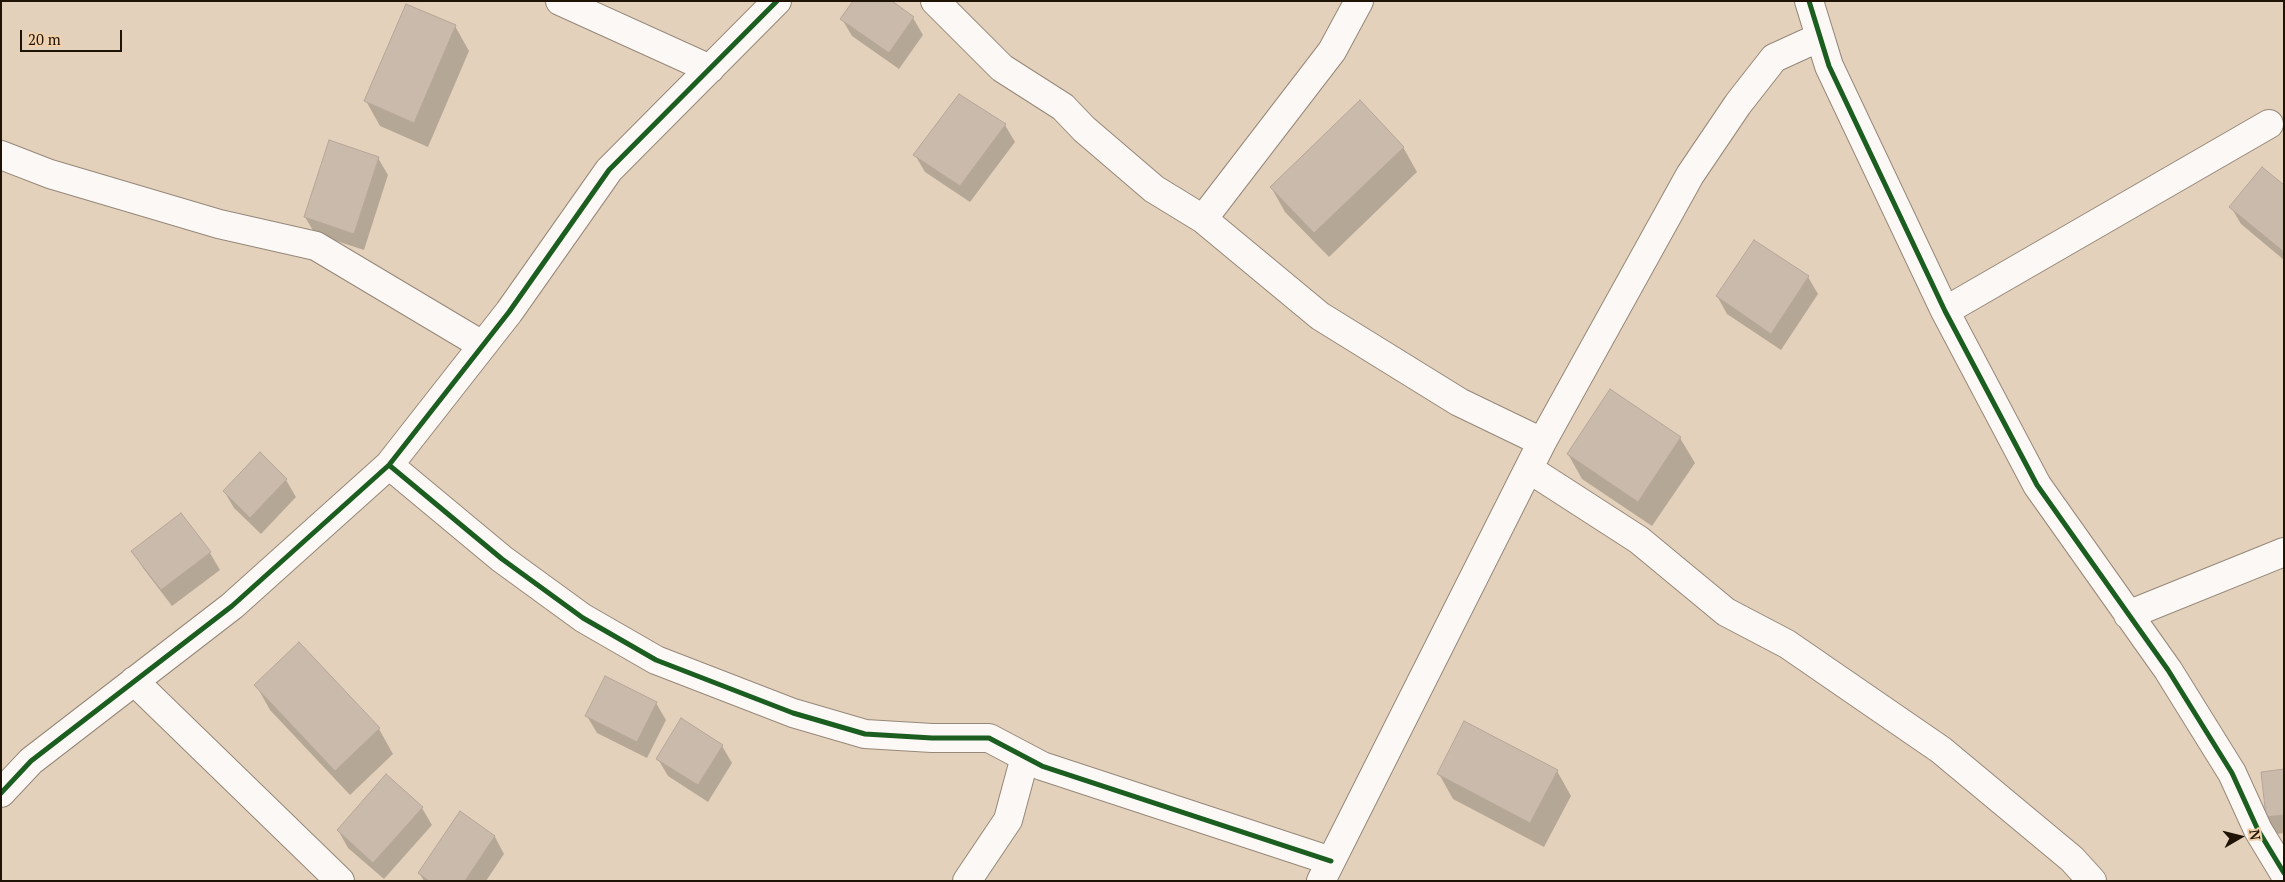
<!DOCTYPE html>
<html>
<head>
<meta charset="utf-8">
<style>
  body { margin:0 }
  #map { position:relative; width:2285px; height:882px; overflow:hidden; background:#e3d1bc; font-family:"PT Serif",serif }
  canvas { display:block }
  .frame { position:absolute; inset:0; border:2px solid #1f1306; pointer-events:none }
  .north { position:absolute; left:2215px; top:812px; width:50px; height:50px; -webkit-text-stroke:4px #f2d2ad; paint-order:stroke; rotate:82deg; font-size:14px; font-weight:700; line-height:20px; text-align:center; color:#1f1306 }
  .north::after { content:''; display:block; margin:auto; width:18px; height:22px; background:#1f1306; clip-path:polygon(50% 0,100% 100%,50% 72%,0 100%) }
  .scale { position:absolute; left:20px; top:30px; width:102px; height:22px; box-sizing:border-box; border:2px solid #1f1306; border-top:0; padding-left:6px; font-size:15px; line-height:18px; white-space:nowrap; color:#1f1306; -webkit-text-stroke:4px #f2d2ad; paint-order:stroke }
</style>
</head>
<body>
<div id="map">
<canvas width="2285" height="882"></canvas>
<div class="frame"></div>
<div class="north">N</div>
<div class="scale">20 m</div>
</div>
<script>
const ctx = document.querySelector('canvas').getContext('2d');
ctx.lineJoin = 'round';
function fill(path, color) {
  ctx.fillStyle = color;
  ctx.fill(path, 'evenodd');
}
function shape(rows) {
  const path = new Path2D();
  for (const r of rows) {
    path.moveTo(r[0], r[1]);
    for (let i = 2; i < r.length; i += 2) path.lineTo(r[i], r[i + 1]);
  }
  return path;
}
function stroke(path, color, width, dash) {
  ctx.strokeStyle = color;
  ctx.lineWidth = width;
  ctx.lineCap = dash ? 'butt' : 'round';
  ctx.setLineDash(dash || []);
  ctx.stroke(path);
}
fill(shape([
  [890,1,913,18,923,35,899,69,852,36,842,19],
  [455,26,469,51,428,147,380,126,366,101],
  [1005,125,1015,142,970,202,925,172,915,155],
  [1403,147,1417,172,1329,257,1285,212,1271,187],
  [378,158,388,175,364,250,315,234,305,217],
  [2284,187,2284,260,2241,224,2231,207],
  [1808,277,1818,294,1781,350,1727,314,1717,296],
  [1680,438,1695,463,1652,526,1582,479,1568,454],
  [286,480,296,497,261,534,234,508,224,491],
  [181,514,210,553,220,570,172,606,143,568,133,551],
  [299,644,379,729,393,754,350,795,270,710,256,685],
  [656,703,666,720,647,758,597,733,587,716],
  [722,746,732,763,708,802,668,776,658,759],
  [1557,771,1571,796,1544,847,1453,799,1439,774],
  [2284,771,2284,833,2277,834,2267,817],
  [422,808,432,825,384,879,348,848,338,830],
  [460,813,495,837,504,854,486,881,424,881,419,873]
]), '#0003');
const building = shape([
  [853,1,892,1,914,17,889,53,840,19,853,1],
  [406,4,456,25,414,123,364,101,406,4],
  [959,94,1006,124,960,186,913,155,959,94],
  [1360,100,1404,147,1314,233,1270,187,1360,100],
  [329,140,379,157,354,234,304,217,329,140],
  [2262,167,2284,185,2284,252,2229,207,2262,167],
  [1754,240,1809,276,1771,334,1716,296,1754,240],
  [1610,389,1681,437,1638,502,1567,454,1610,389],
  [260,452,287,479,250,518,223,491,260,452],
  [181,513,211,552,161,590,131,551,181,513],
  [299,642,380,728,335,771,254,685,299,642],
  [605,676,657,702,637,742,585,716,605,676],
  [681,718,723,745,698,785,656,759,681,718],
  [1464,721,1558,770,1530,823,1437,774,1464,721],
  [2284,769,2284,815,2266,817,2261,772,2284,769],
  [386,774,423,807,373,863,337,830,386,774],
  [460,811,495,836,465,881,429,881,418,873,460,811]
]);
fill(building, '#cabaac');
stroke(building, '#b6a698', 1);
const minor = shape([
  [560,1,710,69],
  [935,1,1002,68,1063,107,1084,129,1154,189,1203,219,1320,316,1459,402,1542,442],
  [1809,1,1829,66,1945,311,2037,485,2168,670,2232,773,2258,830,2284,873],
  [1,155,50,174,219,224,316,246,482,345],
  [1203,219,1332,51,1359,1],
  [1945,311,2269,124],
  [389,465,502,559,583,618,656,660,793,713,865,734,932,738,989,738,1042,766,1331,861],
  [1529,469,1639,540,1726,612,1787,644,1941,750,2072,859,2092,881],
  [2128,615,2284,552],
  [134,681,340,881],
  [1,793,31,761,232,606,389,465,509,312,609,170,777,1],
  [967,881,1008,820,1025,757],
  [1321,881,1542,442,1690,175,1738,104,1774,58,1820,37]
]);
stroke(minor, '#968879', 30);
stroke(minor, '#fbf8f5', 28);
stroke(shape([
  [1809,1,1829,66,1945,311,2037,485,2168,670,2232,773,2258,830,2284,873],
  [389,465,502,559,583,618,656,660,793,713,865,734,932,738,989,738,1042,766,1331,861],
  [1,793,31,761,232,606,389,465,509,312,609,170,777,1]
]), '#1b5e20', 5);
</script>
</body>
</html>
